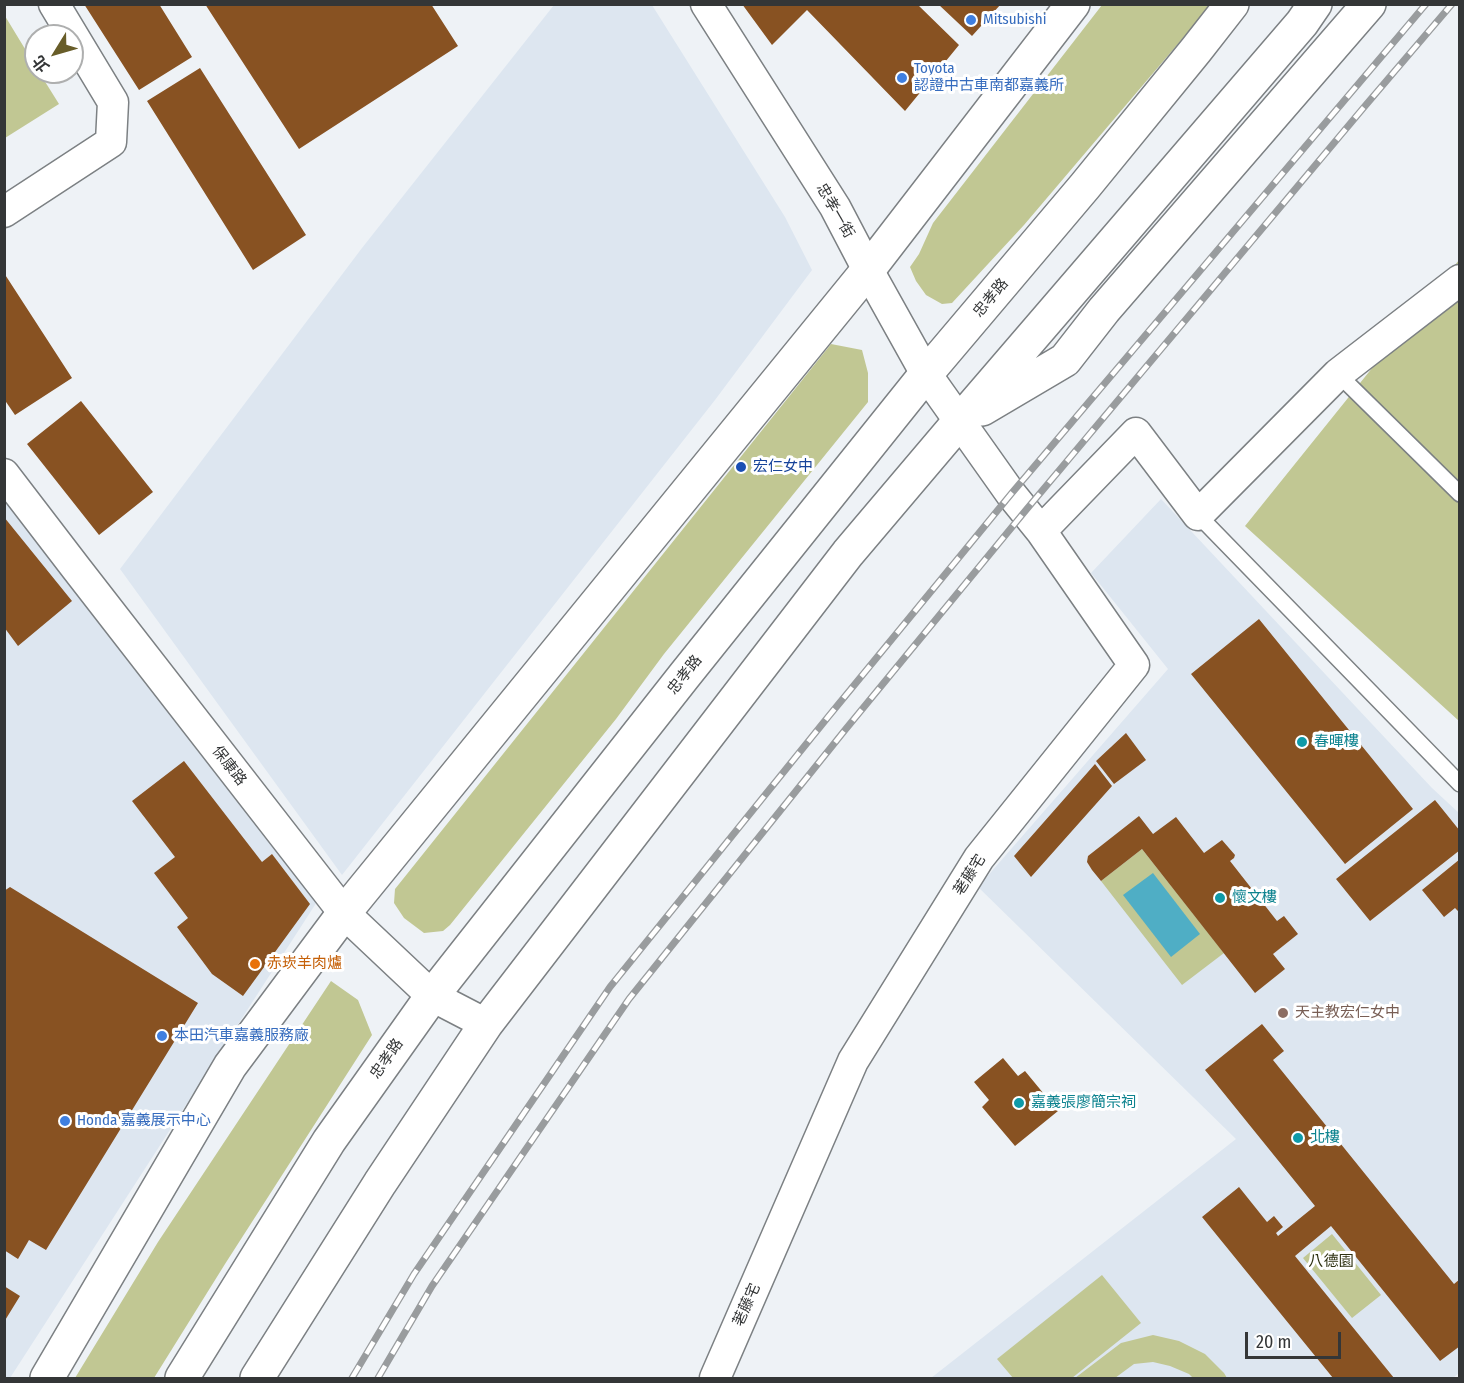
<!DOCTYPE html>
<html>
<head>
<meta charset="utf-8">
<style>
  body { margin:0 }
  #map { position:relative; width:1464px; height:1383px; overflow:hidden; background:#eef2f6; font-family:"Fira Sans Condensed","Noto Sans TC",sans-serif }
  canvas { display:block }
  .frame { position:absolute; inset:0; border:6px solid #343637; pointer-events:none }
  .north { position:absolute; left:24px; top:24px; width:60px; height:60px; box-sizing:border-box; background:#fff; border:2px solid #aeafaf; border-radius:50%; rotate:233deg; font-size:16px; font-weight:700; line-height:24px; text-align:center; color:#343637 }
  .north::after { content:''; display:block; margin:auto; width:21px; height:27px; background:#685d29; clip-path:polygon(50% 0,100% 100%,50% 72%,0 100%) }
  .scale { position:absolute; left:1245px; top:1332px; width:96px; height:27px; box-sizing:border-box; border:3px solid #343637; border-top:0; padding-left:8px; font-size:18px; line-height:21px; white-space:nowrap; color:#343637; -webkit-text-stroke:4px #fff; paint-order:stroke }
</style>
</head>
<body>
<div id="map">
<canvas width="1464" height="1383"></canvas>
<div class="frame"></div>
<div class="north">北</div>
<div class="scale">20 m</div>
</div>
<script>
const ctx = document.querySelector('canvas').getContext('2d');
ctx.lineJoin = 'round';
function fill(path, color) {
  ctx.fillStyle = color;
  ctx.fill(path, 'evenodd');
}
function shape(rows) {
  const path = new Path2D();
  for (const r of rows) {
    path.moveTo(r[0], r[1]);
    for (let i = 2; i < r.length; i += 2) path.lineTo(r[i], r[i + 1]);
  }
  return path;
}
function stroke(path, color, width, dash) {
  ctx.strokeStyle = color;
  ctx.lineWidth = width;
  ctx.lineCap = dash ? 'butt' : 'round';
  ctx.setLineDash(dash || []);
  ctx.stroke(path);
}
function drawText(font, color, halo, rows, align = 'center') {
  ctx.font = font + ' "Fira Sans Condensed","Noto Sans TC",sans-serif';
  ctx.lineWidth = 6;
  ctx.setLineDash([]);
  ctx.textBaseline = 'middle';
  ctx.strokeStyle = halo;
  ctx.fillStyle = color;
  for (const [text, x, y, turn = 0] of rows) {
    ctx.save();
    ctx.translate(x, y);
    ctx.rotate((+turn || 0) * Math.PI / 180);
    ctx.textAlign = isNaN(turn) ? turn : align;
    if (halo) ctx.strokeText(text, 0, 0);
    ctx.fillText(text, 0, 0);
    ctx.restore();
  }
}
fill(shape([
  [554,5,652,5,785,217,812,270,715,400,342,875,120,569,362,248],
  [5,486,322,894,10,1378,5,1378],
  [1161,499,1432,788,1459,813,1459,1373,1453,1378,931,1378,1236,1139,978,887,1168,669,1091,573]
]), '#dde6f0');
fill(shape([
  [1102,5,1211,5,1024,225,952,303,942,304,926,295,916,281,910,267,919,254,933,223],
  [5,16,36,67,36,72,39,72,59,104,5,138],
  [1459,260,1459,721,1245,526],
  [831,344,862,350,868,373,868,402,664,654,616,719,450,925,443,931,424,933,404,918,394,903,395,889],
  [1142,849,1224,953,1182,985,1101,881],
  [331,981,358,1000,372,1035,225,1264,154,1378,75,1378,158,1242],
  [1332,1234,1381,1295,1352,1318,1303,1258],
  [1102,1275,1141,1323,1072,1378,1013,1378,997,1359],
  [1153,1335,1179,1341,1205,1354,1224,1373,1227,1378,1193,1378,1189,1374,1170,1366,1153,1362,1134,1364,1115,1378,1075,1378,1121,1343]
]), '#c1c793');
fill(shape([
  [1153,873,1200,934,1171,957,1123,895]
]), '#4faec5');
fill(shape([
  [84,4,159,4,192,57,139,90],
  [205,4,431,4,458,46,299,149],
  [742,4,917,4,959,45,905,111,807,10,772,45],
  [938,4,1001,4,972,36],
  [200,68,306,235,253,270,147,101],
  [4,273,72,378,15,415,4,399],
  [81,401,153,492,99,535,27,444],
  [4,517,72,601,18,646,4,627],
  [1259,619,1413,809,1345,864,1191,674],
  [1126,733,1146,760,1114,784,1096,761],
  [184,761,262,862,272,854,310,904,243,996,212,974,177,927,188,918,154,873,175,857,132,801],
  [1095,764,1112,786,1031,877,1014,856],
  [1435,800,1460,831,1460,850,1370,921,1336,879],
  [1139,816,1153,834,1176,817,1204,853,1222,840,1235,855,1234,858,1230,861,1277,921,1284,916,1298,934,1273,954,1285,969,1255,993,1142,849,1101,881,1092,870,1087,862,1088,856],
  [1460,859,1460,913,1455,908,1444,917,1422,890],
  [10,887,198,1003,46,1250,29,1240,18,1259,4,1250,4,891],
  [1262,1024,1284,1051,1273,1060,1454,1284,1460,1279,1460,1346,1440,1361,1331,1226,1295,1256,1394,1378,1333,1378,1202,1217,1239,1187,1267,1222,1274,1216,1283,1227,1276,1233,1278,1236,1315,1206,1205,1070],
  [1003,1058,1018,1076,1025,1071,1058,1111,1015,1146,982,1107,989,1100,974,1082],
  [4,1286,20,1296,4,1322]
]), '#885222');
const service = shape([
  [1338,374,1460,494],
  [1198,515,1460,784]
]);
const minor = shape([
  [706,4,835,207,868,270,926,374,1011,494,1041,531,1134,665,979,858,853,1061,715,1378],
  [4,212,111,142,113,102,54,4],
  [4,474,76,568,344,913,432,996,486,1024],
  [1041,531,1136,433,1198,515,1338,374,1460,280]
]);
const primary = shape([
  [982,409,1065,360,1104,310,1369,4],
  [47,1378,230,1066,344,913,868,270,1073,4],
  [182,1378,329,1141,432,996,684,676,926,374,1085,186,1196,50,1232,4],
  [257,1378,380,1183,486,1024,848,553,959,422,1302,23,1315,4]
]);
stroke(service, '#7c8083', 18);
stroke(minor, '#7c8083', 33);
stroke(primary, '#7c8083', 36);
stroke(service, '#fff', 15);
stroke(minor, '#fff', 30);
stroke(primary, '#fff', 33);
const rail = shape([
  [352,1378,414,1274,610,987,828,717,1011,494,1426,4],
  [378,1378,432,1286,629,999,845,730,1026,510,1365,106,1452,4]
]);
stroke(rail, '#999c9e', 7);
stroke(rail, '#fff', 4.5, [14]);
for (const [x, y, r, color] of [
  [971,20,6,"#3f7fe0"],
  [902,78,6,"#3f7fe0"],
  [741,467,6,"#1a4fb4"],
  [1302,742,6,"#0f9aa8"],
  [1220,898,6,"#0f9aa8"],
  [255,964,6,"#e8710a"],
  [1283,1013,6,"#8d6e63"],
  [162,1036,6,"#3f7fe0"],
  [1019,1103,6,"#0f9aa8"],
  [65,1121,6,"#3f7fe0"],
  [1298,1138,6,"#0f9aa8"]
]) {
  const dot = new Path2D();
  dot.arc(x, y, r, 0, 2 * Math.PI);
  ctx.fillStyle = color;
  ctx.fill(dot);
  stroke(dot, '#fff', 2);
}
drawText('15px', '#366cbe', '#fff', [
  ["Mitsubishi",983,20],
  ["Toyota",914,69],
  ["認證中古車南都嘉義所",914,86],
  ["本田汽車嘉義服務廠",174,1036],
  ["Honda 嘉義展示中心",77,1121]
], 'left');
drawText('15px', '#343637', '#fff', [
  ["忠孝一街",835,211,60],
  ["忠孝路",991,298,-50],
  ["忠孝路",685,675,-52],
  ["保康路",229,766,52],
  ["荖藤宅",970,875,-57],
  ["忠孝路",387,1059,-55],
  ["荖藤宅",747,1305,-66]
]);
drawText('15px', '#164399', '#fff', [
  ["宏仁女中",753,467]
], 'left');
drawText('15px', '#0d838f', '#fff', [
  ["春暉樓",1314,742],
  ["懷文樓",1232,898],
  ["嘉義張廖簡宗祠",1031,1103],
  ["北樓",1310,1138]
], 'left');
drawText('15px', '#c56008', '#fff', [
  ["赤崁羊肉爐",267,964]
], 'left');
drawText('15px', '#785e54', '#fff', [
  ["天主教宏仁女中",1295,1013]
], 'left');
drawText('15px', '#2e3111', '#fff', [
  ["八德園",1331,1262]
]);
</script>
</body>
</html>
